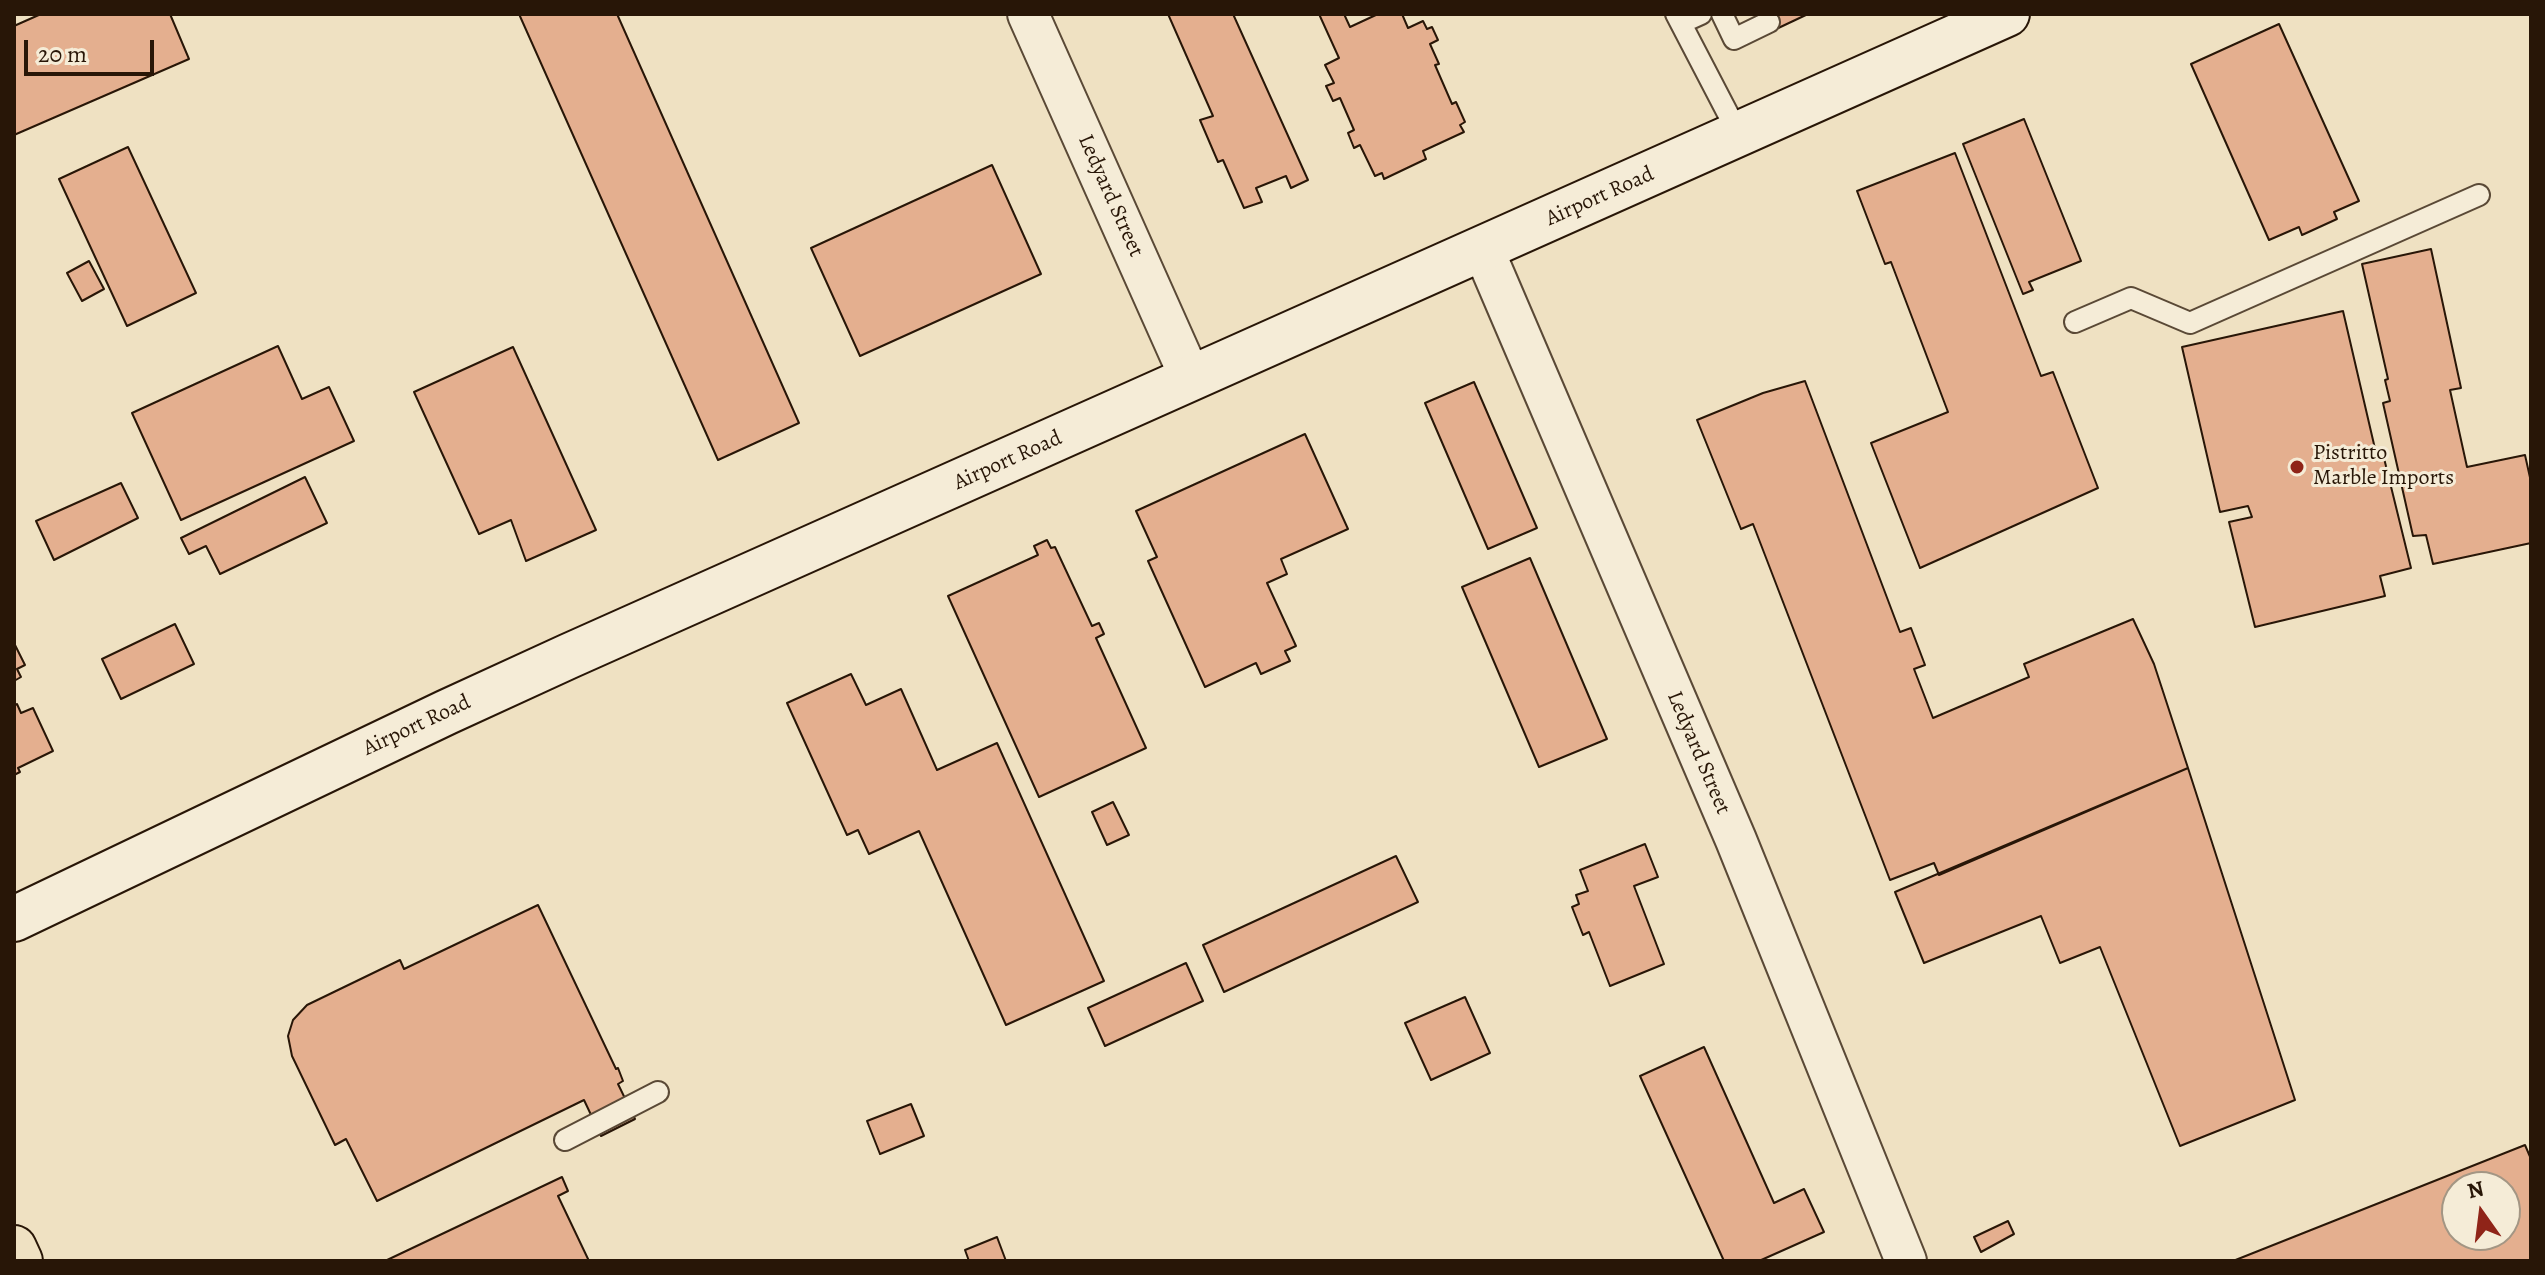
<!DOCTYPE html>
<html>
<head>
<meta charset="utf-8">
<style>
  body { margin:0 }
  #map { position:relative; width:2545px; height:1275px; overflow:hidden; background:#efe1c2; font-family:Alegreya,serif }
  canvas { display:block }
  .frame { position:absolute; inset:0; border:16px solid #281607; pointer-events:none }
  .north { position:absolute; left:2441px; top:1171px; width:80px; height:80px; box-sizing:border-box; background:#f5ecd7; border:2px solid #a39684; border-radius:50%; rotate:346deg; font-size:22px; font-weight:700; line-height:32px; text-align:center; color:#281607 }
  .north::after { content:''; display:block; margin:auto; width:28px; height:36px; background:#8f2418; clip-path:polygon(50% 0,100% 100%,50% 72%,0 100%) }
  .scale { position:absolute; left:24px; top:40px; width:130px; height:36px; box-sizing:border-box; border:4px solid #281607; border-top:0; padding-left:10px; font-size:24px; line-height:28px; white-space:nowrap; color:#281607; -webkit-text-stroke:6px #f5ecd7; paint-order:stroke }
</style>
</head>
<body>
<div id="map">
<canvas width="2545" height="1275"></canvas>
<div class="frame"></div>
<div class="north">N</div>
<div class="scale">20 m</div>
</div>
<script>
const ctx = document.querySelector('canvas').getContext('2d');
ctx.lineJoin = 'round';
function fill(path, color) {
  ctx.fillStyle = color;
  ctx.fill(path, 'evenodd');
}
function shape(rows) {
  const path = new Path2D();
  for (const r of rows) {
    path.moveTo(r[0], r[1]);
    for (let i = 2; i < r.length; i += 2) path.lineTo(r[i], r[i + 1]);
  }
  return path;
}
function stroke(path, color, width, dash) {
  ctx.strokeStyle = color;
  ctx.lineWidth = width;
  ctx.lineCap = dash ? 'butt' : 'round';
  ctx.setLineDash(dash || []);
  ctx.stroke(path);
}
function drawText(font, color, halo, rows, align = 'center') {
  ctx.font = font + ' Alegreya,serif';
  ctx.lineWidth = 6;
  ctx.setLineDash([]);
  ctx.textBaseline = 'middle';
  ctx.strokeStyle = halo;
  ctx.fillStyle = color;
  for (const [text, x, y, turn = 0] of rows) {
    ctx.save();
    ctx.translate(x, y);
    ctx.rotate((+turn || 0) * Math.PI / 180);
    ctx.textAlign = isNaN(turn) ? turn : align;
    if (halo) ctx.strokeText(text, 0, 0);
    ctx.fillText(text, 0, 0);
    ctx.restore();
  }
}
const building = shape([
  [41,14,170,14,189,59,14,135,14,26,41,14],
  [519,14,617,14,799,423,718,460,519,14],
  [1168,14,1233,14,1308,180,1291,188,1286,176,1256,188,1262,202,1244,208,1223,160,1218,162,1200,120,1213,116,1168,14],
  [1319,14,1344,14,1350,27,1378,14,1402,14,1408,28,1423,21,1427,29,1432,27,1438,40,1430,44,1439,64,1435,65,1452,104,1456,102,1465,122,1460,125,1464,132,1423,151,1426,159,1384,179,1382,173,1375,176,1360,145,1354,148,1348,133,1354,130,1340,98,1333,101,1326,86,1334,83,1325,65,1339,58,1319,14],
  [1765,14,1808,14,1772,31,1765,14],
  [2279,24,2359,201,2334,212,2337,219,2302,235,2299,227,2269,240,2191,64,2279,24],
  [2024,119,2081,261,2029,282,2033,290,2023,294,1963,144,2024,119],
  [128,147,196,293,127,326,59,179,128,147],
  [1955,153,2041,376,2053,372,2098,488,1920,568,1871,443,1948,412,1891,262,1885,264,1857,191,1955,153],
  [992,165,1041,274,860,356,811,248,992,165],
  [2431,249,2461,388,2450,390,2467,467,2525,455,2531,482,2531,543,2433,564,2426,535,2413,536,2383,403,2390,401,2385,380,2388,379,2362,264,2431,249],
  [89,261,104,289,82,301,67,273,89,261],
  [2343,311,2376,453,2382,450,2411,568,2380,576,2385,596,2255,627,2229,522,2252,517,2248,506,2220,512,2182,347,2343,311],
  [278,346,302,399,329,387,354,441,181,520,132,413,278,346],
  [513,347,596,530,526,561,511,520,479,534,414,392,513,347],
  [1805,381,1900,632,1911,628,1925,665,1914,669,1933,718,2029,677,2024,664,2133,619,2154,664,2188,768,1939,875,1934,863,1890,880,1753,524,1741,529,1697,420,1763,393,1805,381],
  [1474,382,1537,528,1488,549,1425,403,1474,382],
  [1305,434,1348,529,1281,559,1287,574,1267,583,1296,646,1285,651,1290,661,1261,674,1256,663,1205,687,1148,561,1157,557,1136,511,1305,434],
  [305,477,327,523,220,574,206,546,189,554,181,538,305,477],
  [121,483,138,518,54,560,36,521,121,483],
  [1047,540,1051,548,1055,547,1092,626,1099,623,1104,634,1096,638,1146,748,1039,797,948,596,1038,555,1034,546,1047,540],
  [1530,558,1607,739,1539,767,1462,587,1530,558],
  [175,624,194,664,121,699,102,659,175,624],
  [14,643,25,665,17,669,21,677,14,681,14,643],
  [851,674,866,705,901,689,937,770,997,743,1104,981,1006,1025,919,831,869,854,858,830,847,835,787,703,851,674],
  [17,704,21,713,33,708,53,751,18,768,20,772,14,775,14,706,17,704],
  [2188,768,2295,1100,2180,1146,2100,947,2060,963,2041,916,1924,963,1895,892,2188,768],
  [1113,802,1129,835,1107,845,1092,812,1113,802],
  [1645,844,1658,877,1634,886,1664,964,1610,986,1589,932,1583,935,1572,907,1579,904,1576,895,1588,891,1580,870,1645,844],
  [1396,856,1418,902,1224,992,1203,945,1396,856],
  [538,905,616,1069,618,1068,623,1081,618,1084,635,1119,601,1136,584,1100,377,1201,346,1139,335,1145,292,1056,288,1036,293,1020,307,1005,400,960,404,969,538,905],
  [1186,963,1203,1001,1105,1046,1088,1008,1186,963],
  [1465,997,1490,1053,1431,1080,1405,1023,1465,997],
  [1704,1047,1774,1203,1804,1189,1824,1232,1759,1261,1724,1261,1640,1076,1704,1047],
  [911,1104,924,1136,880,1154,867,1121,911,1104],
  [2525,1145,2531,1159,2531,1261,2233,1261,2525,1145],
  [2457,1187,2505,1187,2505,1235,2457,1235,2457,1187],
  [562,1177,568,1191,558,1196,589,1261,385,1261,562,1177],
  [2008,1221,2014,1234,1981,1252,1974,1237,2008,1221],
  [997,1237,1006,1261,969,1261,965,1250,997,1237]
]);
fill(building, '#e4af8f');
stroke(building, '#281607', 2);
const service = shape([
  [1676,14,1739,135],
  [1722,14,1734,39,1769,22],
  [1681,23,1701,14],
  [2075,322,2131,298,2190,323,2479,195],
  [565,1140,658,1092]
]);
const minor = shape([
  [1028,14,1191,379],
  [1483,249,1736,840,1906,1261]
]);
const secondary = shape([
  [14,919,447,712,569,656,2007,14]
]);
const primary = shape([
  [14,1248,20,1261]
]);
stroke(service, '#5a4936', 24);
stroke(minor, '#5a4936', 44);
stroke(secondary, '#281607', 48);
stroke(primary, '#281607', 48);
stroke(service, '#f5ecd7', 20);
stroke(minor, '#f5ecd7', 40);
stroke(secondary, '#f5ecd7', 44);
stroke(primary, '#efe1c2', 44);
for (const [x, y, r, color] of [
  [2297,467,8,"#8f2418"]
]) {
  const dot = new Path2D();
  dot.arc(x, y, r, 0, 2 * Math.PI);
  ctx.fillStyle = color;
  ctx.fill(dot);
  stroke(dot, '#f5ecd7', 3);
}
drawText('22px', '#281607', '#f5ecd7', [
  ["Ledyard Street",1110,196,66],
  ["Airport Road",1600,197,-24],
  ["Airport Road",1008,461,-24],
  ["Airport Road",417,726,-25],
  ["Ledyard Street",1698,753,67]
]);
drawText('22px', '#281607', '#f5ecd7', [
  ["Pistritto",2313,454],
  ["Marble Imports",2313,479]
], 'left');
</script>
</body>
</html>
